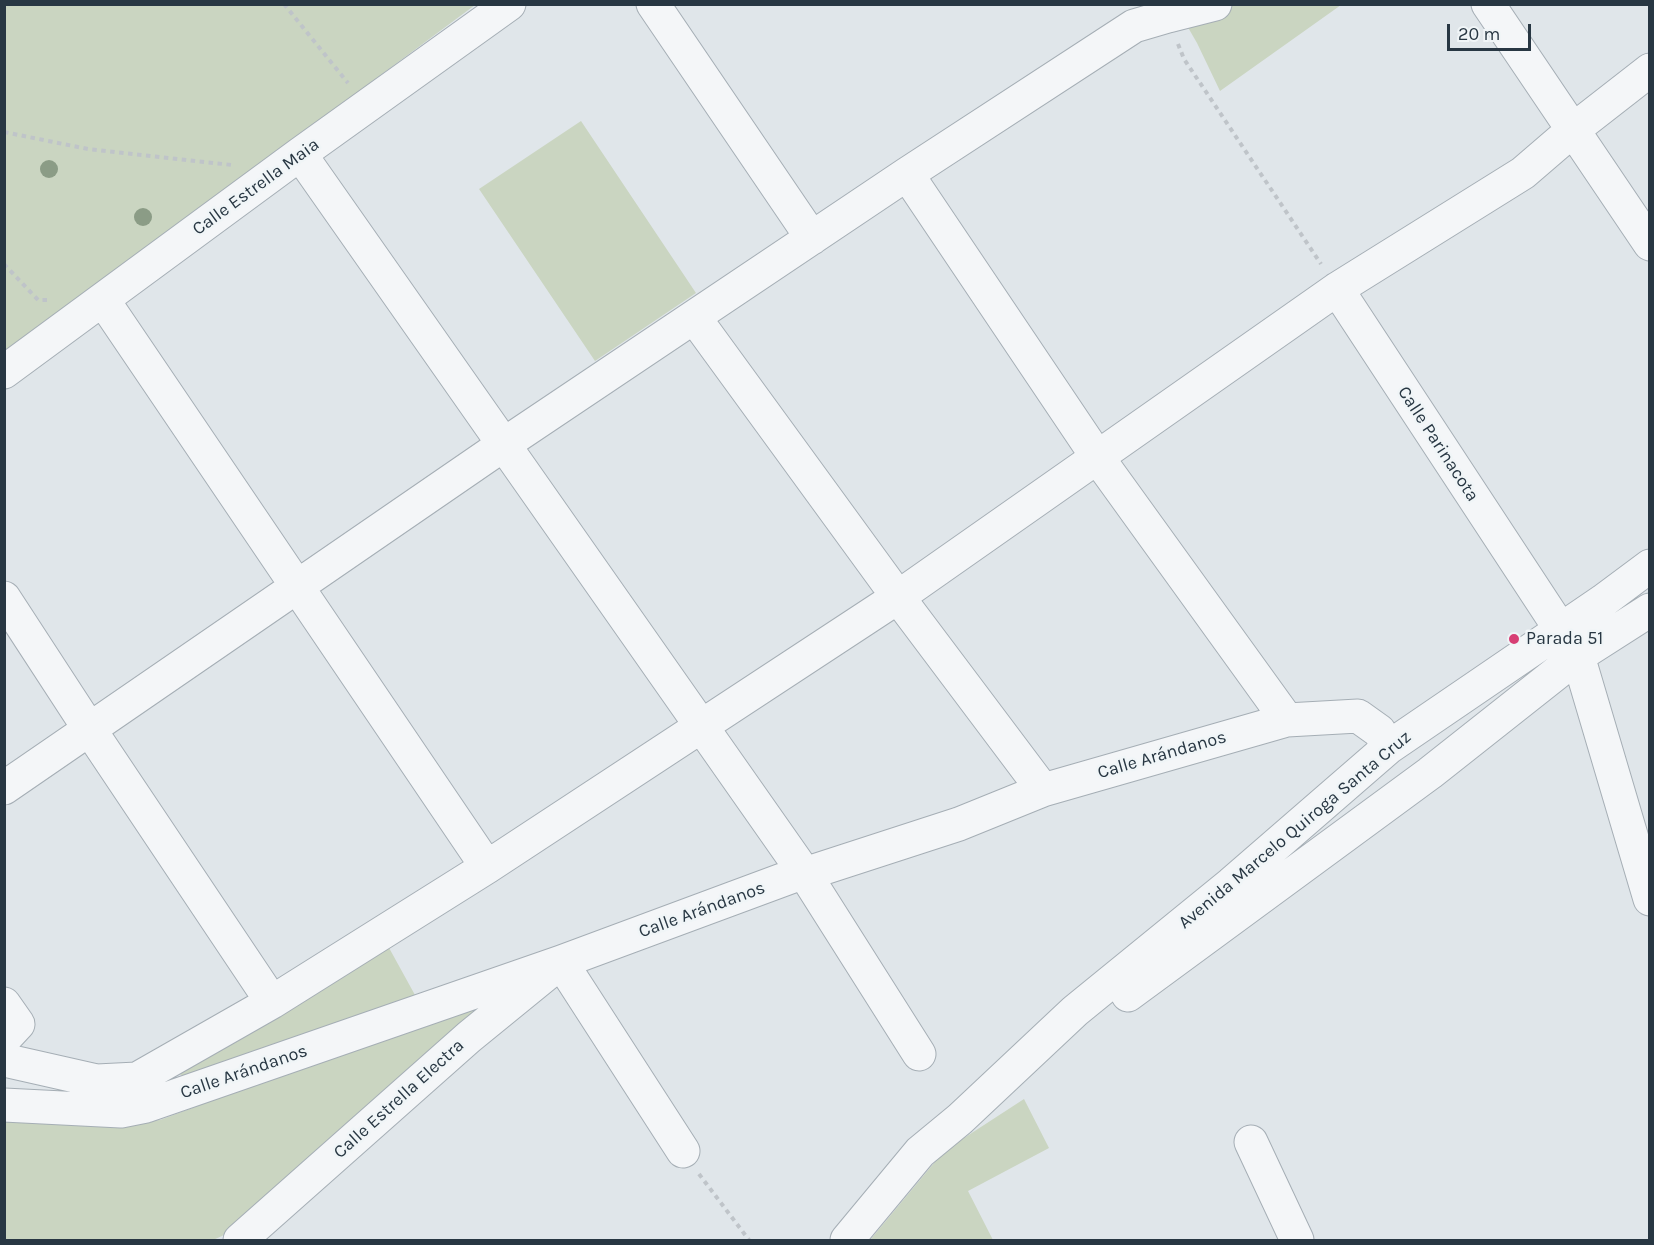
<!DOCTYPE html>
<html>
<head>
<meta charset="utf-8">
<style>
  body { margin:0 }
  #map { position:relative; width:1654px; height:1245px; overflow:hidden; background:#e0e6ea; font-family:Karla,sans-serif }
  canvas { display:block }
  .frame { position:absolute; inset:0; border:6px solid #283743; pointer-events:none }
  .scale { position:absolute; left:1447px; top:24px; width:84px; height:27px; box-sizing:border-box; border:3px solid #283743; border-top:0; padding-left:8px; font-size:18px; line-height:21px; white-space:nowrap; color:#283743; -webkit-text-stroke:4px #f0f5f7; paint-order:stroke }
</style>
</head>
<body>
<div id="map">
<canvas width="1654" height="1245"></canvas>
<div class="frame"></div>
<div class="scale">20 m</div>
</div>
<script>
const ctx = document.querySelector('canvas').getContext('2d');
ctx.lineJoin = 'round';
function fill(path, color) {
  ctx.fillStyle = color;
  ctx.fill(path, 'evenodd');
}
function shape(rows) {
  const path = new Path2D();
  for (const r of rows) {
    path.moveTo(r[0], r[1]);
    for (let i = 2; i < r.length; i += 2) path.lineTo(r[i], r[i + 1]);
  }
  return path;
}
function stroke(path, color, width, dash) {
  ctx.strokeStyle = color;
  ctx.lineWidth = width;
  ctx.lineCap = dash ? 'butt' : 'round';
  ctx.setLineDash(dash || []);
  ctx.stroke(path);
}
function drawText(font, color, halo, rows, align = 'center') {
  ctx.font = font + ' Karla,sans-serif';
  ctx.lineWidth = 5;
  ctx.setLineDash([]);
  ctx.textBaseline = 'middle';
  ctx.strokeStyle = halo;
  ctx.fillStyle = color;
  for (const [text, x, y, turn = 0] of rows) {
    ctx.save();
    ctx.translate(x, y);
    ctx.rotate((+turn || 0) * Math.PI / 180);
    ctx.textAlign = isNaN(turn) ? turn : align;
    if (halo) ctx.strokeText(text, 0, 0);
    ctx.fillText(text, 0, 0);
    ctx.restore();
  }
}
fill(shape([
  [5,5,475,5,5,354],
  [1175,5,1341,5,1220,91,1197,43],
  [581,121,696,293,595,361,479,189],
  [388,946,415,995,188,1082,177,1071],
  [498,994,317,1159,222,1236,213,1240,5,1240,5,1119,103,1126,160,1120],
  [1024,1099,1049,1148,968,1191,993,1240,870,1240,944,1151]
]), '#cad5c1');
const minor = shape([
  [653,4,812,238],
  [1488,4,1650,244],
  [300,154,805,874,919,1054],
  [907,174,1098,458,1287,720],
  [1337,289,1578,656,1650,899],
  [103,300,487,867],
  [694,317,898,597,1043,790],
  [4,372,300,154,509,4],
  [4,598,90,730,272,1002],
  [4,788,503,445,907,174,1134,26,1168,16,1215,4],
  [1128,995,1430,773,1578,656,1650,610],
  [4,1004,18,1024,4,1039],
  [4,1060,97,1081,137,1079,144,1098],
  [137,1079,272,1002,487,867,898,597,1337,289,1523,173,1573,130,1650,70],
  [4,1105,121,1111,146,1106,561,962,793,876,805,874,959,824,1043,790,1287,720,1358,716,1379,731,1389,747],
  [1251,1142,1297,1240],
  [240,1240,469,1037,561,962,683,1151],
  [847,1240,920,1152,960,1119,1075,1011,1231,884,1389,747,1603,601,1650,566]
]);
stroke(minor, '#a5aeb5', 35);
stroke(shape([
  [284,4,348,83],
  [1178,44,1184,59,1321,264],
  [4,132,88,149,232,165],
  [4,264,38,300,48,300],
  [699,1174,749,1240]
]), '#bfc4c9', 4, [4.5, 4.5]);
stroke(minor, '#f4f6f8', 33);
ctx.fillStyle = '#8b9c86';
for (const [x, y] of [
  [49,169],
  [143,217]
]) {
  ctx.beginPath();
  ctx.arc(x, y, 9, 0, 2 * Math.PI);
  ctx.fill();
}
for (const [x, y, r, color] of [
  [1514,639,6,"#d73e74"]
]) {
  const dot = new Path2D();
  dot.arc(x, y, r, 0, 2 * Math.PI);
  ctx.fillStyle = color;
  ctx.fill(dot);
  stroke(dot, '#f0f5f7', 2);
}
drawText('18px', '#283743', '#f0f5f7', [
  ["Calle Estrella Maia",256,187,-36],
  ["Calle Parinacota",1438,444,57],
  ["Calle Arándanos",1162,755,-16],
  ["Avenida Marcelo Quiroga Santa Cruz",1295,830,-40],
  ["Calle Arándanos",702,910,-20],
  ["Calle Arándanos",244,1072,-19],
  ["Calle Estrella Electra",399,1099,-42]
]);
drawText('18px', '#283743', '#f0f5f7', [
  ["Parada 51",1526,639]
], 'left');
</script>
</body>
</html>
